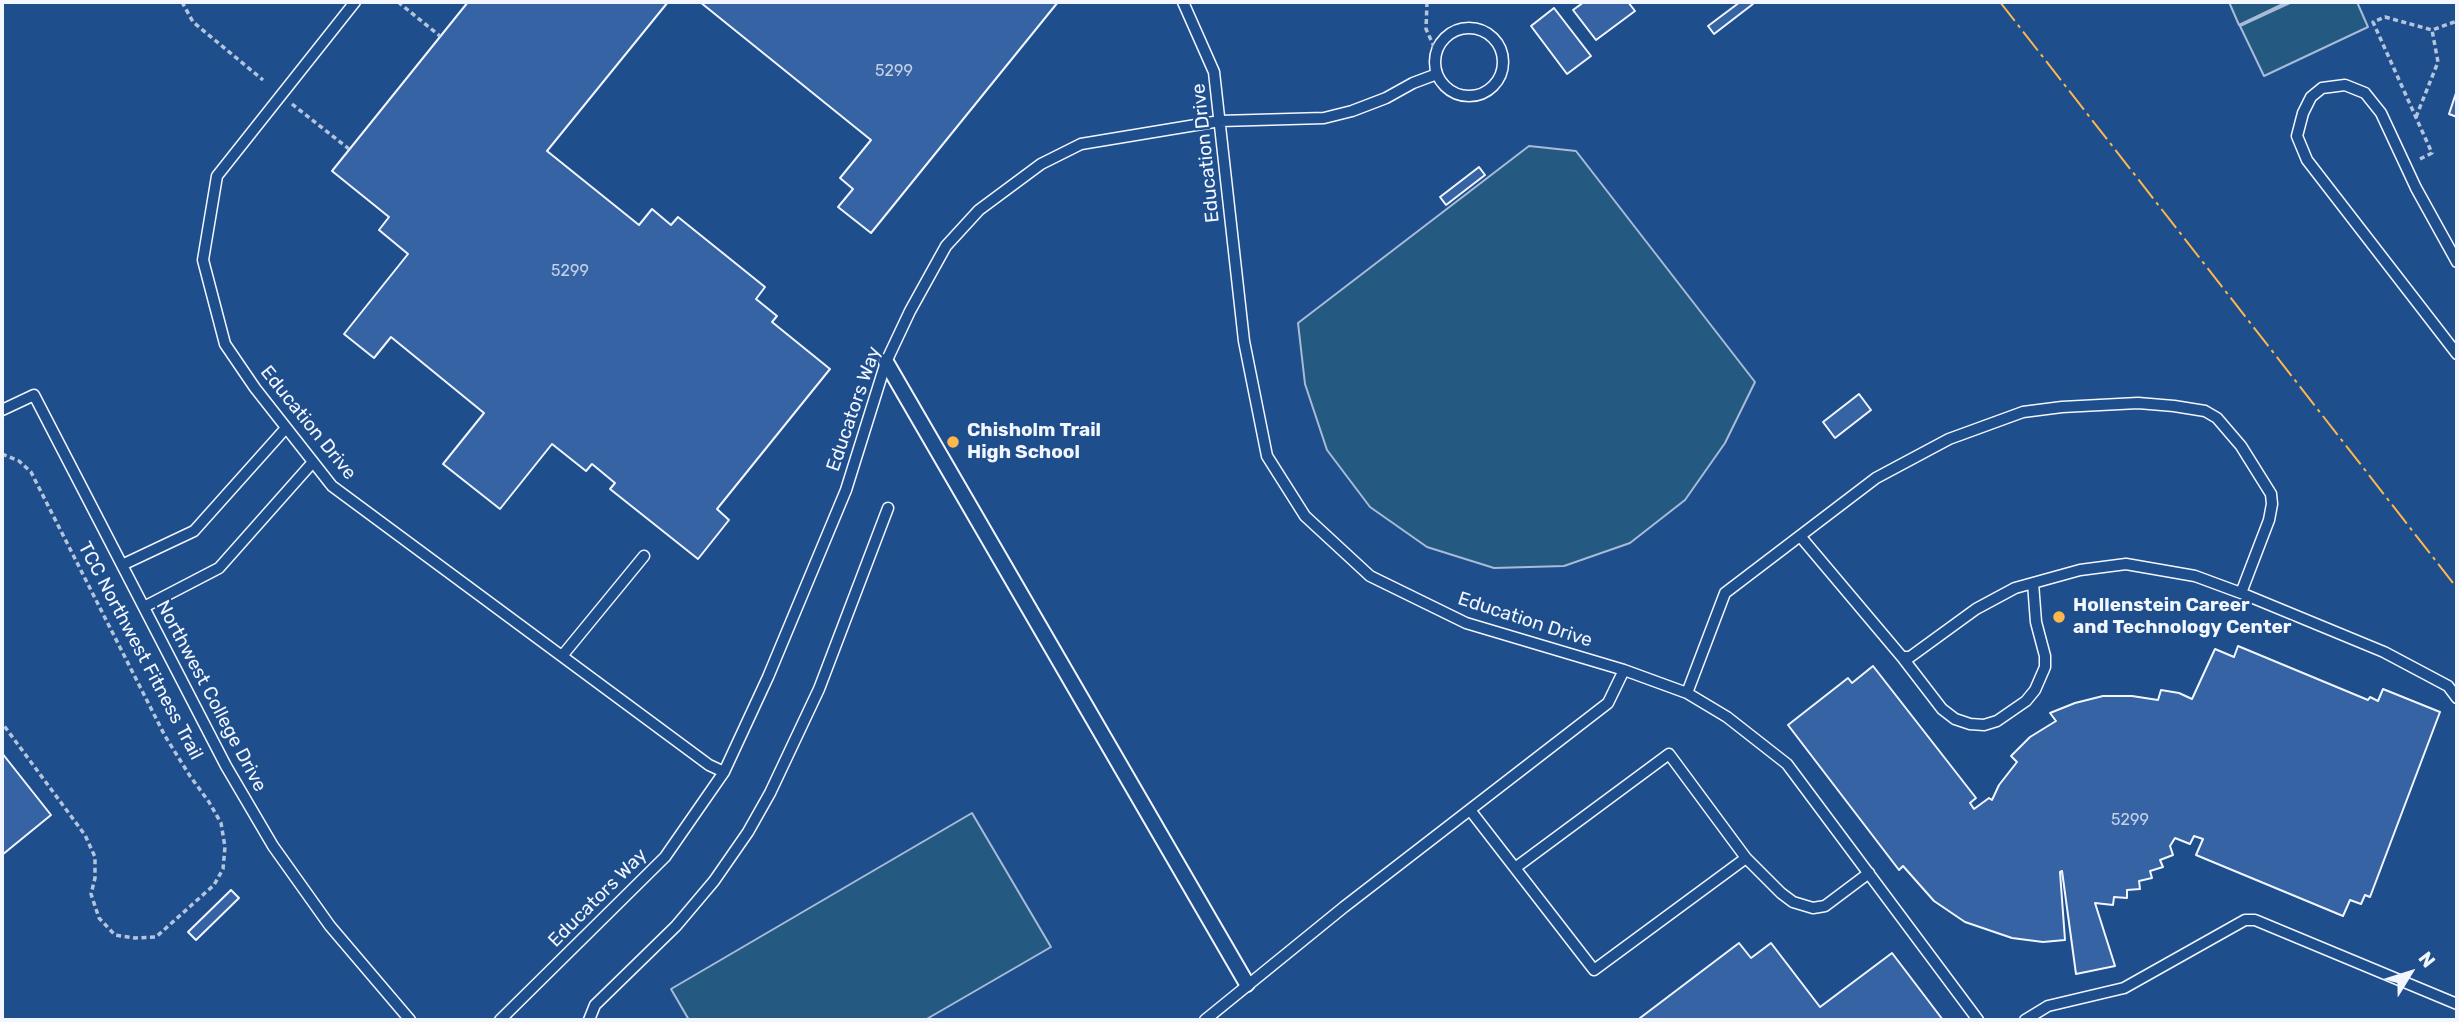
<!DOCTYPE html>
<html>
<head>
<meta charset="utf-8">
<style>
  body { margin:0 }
  #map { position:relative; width:2459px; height:1022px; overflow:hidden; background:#1f4e8c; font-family:Rubik,sans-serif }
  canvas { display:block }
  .frame { position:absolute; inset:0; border:4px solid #f2f6ff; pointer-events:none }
  .north { position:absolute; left:2375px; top:938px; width:70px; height:70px; -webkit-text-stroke:5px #1f4e8c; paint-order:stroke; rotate:52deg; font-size:19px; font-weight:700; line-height:28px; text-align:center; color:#f2f6ff }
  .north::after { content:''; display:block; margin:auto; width:24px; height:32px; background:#f2f6ff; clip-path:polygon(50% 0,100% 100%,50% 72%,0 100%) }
</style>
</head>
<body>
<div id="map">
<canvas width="2459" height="1022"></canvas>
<div class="frame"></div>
<div class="north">N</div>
</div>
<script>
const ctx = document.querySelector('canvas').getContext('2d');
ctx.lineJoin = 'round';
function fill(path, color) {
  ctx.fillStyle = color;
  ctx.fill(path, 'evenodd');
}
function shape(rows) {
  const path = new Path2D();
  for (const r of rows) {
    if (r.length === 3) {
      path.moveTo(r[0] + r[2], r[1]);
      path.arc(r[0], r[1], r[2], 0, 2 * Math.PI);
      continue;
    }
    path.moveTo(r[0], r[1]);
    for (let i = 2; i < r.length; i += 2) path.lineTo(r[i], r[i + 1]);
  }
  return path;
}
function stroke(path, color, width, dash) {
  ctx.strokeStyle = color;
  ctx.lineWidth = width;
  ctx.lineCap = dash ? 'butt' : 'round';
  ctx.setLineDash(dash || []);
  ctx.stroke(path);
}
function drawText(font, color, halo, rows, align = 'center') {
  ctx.font = font + ' Rubik,sans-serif';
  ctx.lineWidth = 5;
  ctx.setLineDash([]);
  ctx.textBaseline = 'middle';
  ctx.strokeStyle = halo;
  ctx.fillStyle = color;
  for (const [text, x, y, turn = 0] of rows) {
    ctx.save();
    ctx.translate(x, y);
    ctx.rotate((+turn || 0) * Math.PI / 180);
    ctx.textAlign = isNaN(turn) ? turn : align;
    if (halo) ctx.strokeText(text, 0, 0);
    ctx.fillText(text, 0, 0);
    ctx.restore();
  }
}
const green = shape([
  [2229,2,2287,2,2239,25,2229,2],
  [2292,2,2357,2,2368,27,2264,76,2240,26,2292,2],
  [1529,146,1576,151,1755,382,1725,443,1685,500,1630,543,1564,566,1494,568,1427,547,1370,507,1327,450,1305,384,1298,323,1529,146],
  [972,813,1051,947,925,1020,689,1020,671,989,972,813]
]);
fill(green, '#245a82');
stroke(green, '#a8bbd7', 2);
const building = shape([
  [468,2,668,2,547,151,639,225,652,209,671,225,678,217,765,287,756,299,777,316,772,322,830,369,717,509,729,520,698,559,610,489,615,483,592,464,586,471,552,444,500,509,443,464,484,413,391,337,374,358,344,334,408,254,379,230,389,217,332,171,468,2],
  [700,2,1058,2,871,233,838,207,853,189,840,178,871,140,700,2],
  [1584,2,1628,2,1635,11,1596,40,1573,10,1584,2],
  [1740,2,1752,2,1753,4,1714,34,1708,26,1740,2],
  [1554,8,1591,56,1567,74,1531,26,1554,8],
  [2457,90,2457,117,2449,114,2457,90],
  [1479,167,1485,175,1446,205,1440,197,1479,167],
  [1859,394,1871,410,1835,438,1823,422,1859,394],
  [2238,646,2368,700,2370,697,2378,701,2383,689,2440,712,2370,897,2365,895,2361,904,2350,900,2343,916,2196,855,2203,839,2194,836,2190,844,2175,838,2170,846,2173,855,2160,860,2163,867,2150,871,2152,878,2139,881,2140,889,2127,890,2127,898,2114,897,2113,905,2095,903,2115,966,2076,974,2062,871,2060,872,2065,940,2043,942,2012,938,1965,922,1934,901,1903,866,1899,870,1788,725,1848,678,1852,683,1873,666,1976,798,1970,803,1974,809,1989,798,1992,800,1999,785,2017,762,2011,756,2030,737,2056,721,2050,713,2075,703,2103,696,2132,696,2158,700,2161,690,2179,693,2192,699,2215,649,2234,657,2238,646],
  [2,753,51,815,2,855,2,753],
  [231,890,239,898,196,940,188,932,231,890],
  [1739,943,1751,958,1771,943,1820,1007,1892,953,1943,1020,1642,1020,1640,1018,1739,943]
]);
fill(building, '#3563a3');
stroke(building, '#f2f6ff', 2);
const service = shape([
  [355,2,217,176,203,260,225,344,255,388,332,486,709,765,724,772],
  [1183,2,1214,72,1244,341,1267,456,1305,516,1370,576,1466,623,1624,670,1687,693,1727,717,1787,764,1978,1020],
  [1469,62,34],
  [2457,262,2416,188,2381,113,2365,93,2345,85,2322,88,2311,97,2303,113,2297,136,2307,160,2457,354],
  [2,410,34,395,226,766,273,846,330,926,410,1020],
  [1800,536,1902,657,1910,657,1976,609,2015,588,2080,570,2126,564,2195,576,2241,593,2384,652,2448,686,2457,698],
  [122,565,194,531,286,428],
  [144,607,219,568,313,462],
  [562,656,644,556],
  [1902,657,1942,709,1955,719,1970,724,1984,725,1997,721,2026,701,2035,690,2045,667,2045,656,2036,622,2033,583],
  [1687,693,1725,593,1876,478,1949,439,2023,412,2062,407,2138,403,2174,406,2205,411,2217,418,2241,446,2271,494,2272,504,2269,520,2241,593],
  [1470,810,1594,970,1746,858,1781,893,1793,902,1813,908,1825,906,1869,873],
  [1515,868,1669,754,1746,858],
  [500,1020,665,857,724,772,768,677,846,490,886,362,910,311,946,246,979,210,1041,164,1081,144,1220,121,1324,118,1352,111,1386,98,1413,83,1437,74],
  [589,1020,595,1005,676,926,714,881,748,832,770,793,819,689,888,508],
  [1205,1020,1344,907,1608,703,1624,670],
  [2025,1020,2048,1006,2124,988,2245,920,2255,920,2457,1004]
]);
const pedestrian = shape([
  [886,362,1247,984]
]);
stroke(service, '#f2f6ff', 13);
stroke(pedestrian, '#f2f6ff', 18);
stroke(shape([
  [25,2,39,2],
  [182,2,193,22,263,80],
  [398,2,440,36],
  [1427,2,1426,29,1436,51],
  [292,104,349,149],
  [2416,117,2438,62,2432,30],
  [2420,159,2432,153,2373,22,2385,17,2432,30,2457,21],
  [2,454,19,461,31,472,165,736,190,776,209,802,221,823,225,847,223,869,214,885,156,937,135,938,115,935,99,918,91,894,95,878,95,857,85,835,2,723]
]), '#b3c4dc', 3.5, [5, 3.5]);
stroke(service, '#1f4e8c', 10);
stroke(pedestrian, '#1f4e8c', 14);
stroke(shape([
  [2000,2,2457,588]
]), '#ffb74d', 2, [24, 5, 3.5, 5]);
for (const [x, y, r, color] of [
  [953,442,7,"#ffb74d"],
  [2059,617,7,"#ffb74d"]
]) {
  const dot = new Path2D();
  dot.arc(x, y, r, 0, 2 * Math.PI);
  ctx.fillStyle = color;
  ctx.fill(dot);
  stroke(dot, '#1f4e8c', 2.5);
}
drawText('16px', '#c3d1e8', null, [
  ["5299",894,71],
  ["5299",570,271],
  ["5299",2130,820]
]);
drawText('19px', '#f2f6ff', '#1f4e8c', [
  ["Education Drive",1206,153,-96],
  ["Educators Way",854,409,-71],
  ["Education Drive",308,423,51],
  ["Education Drive",1525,620,18],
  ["TCC Northwest Fitness Trail",140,651,62],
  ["Northwest College Drive",211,696,62],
  ["Educators Way",598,898,-45]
]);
drawText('bold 19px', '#f2f6ff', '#1f4e8c', [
  ["Chisholm Trail",967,431],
  ["High School",967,453],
  ["Hollenstein Career",2073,606],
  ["and Technology Center",2073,628]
], 'left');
</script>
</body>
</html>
